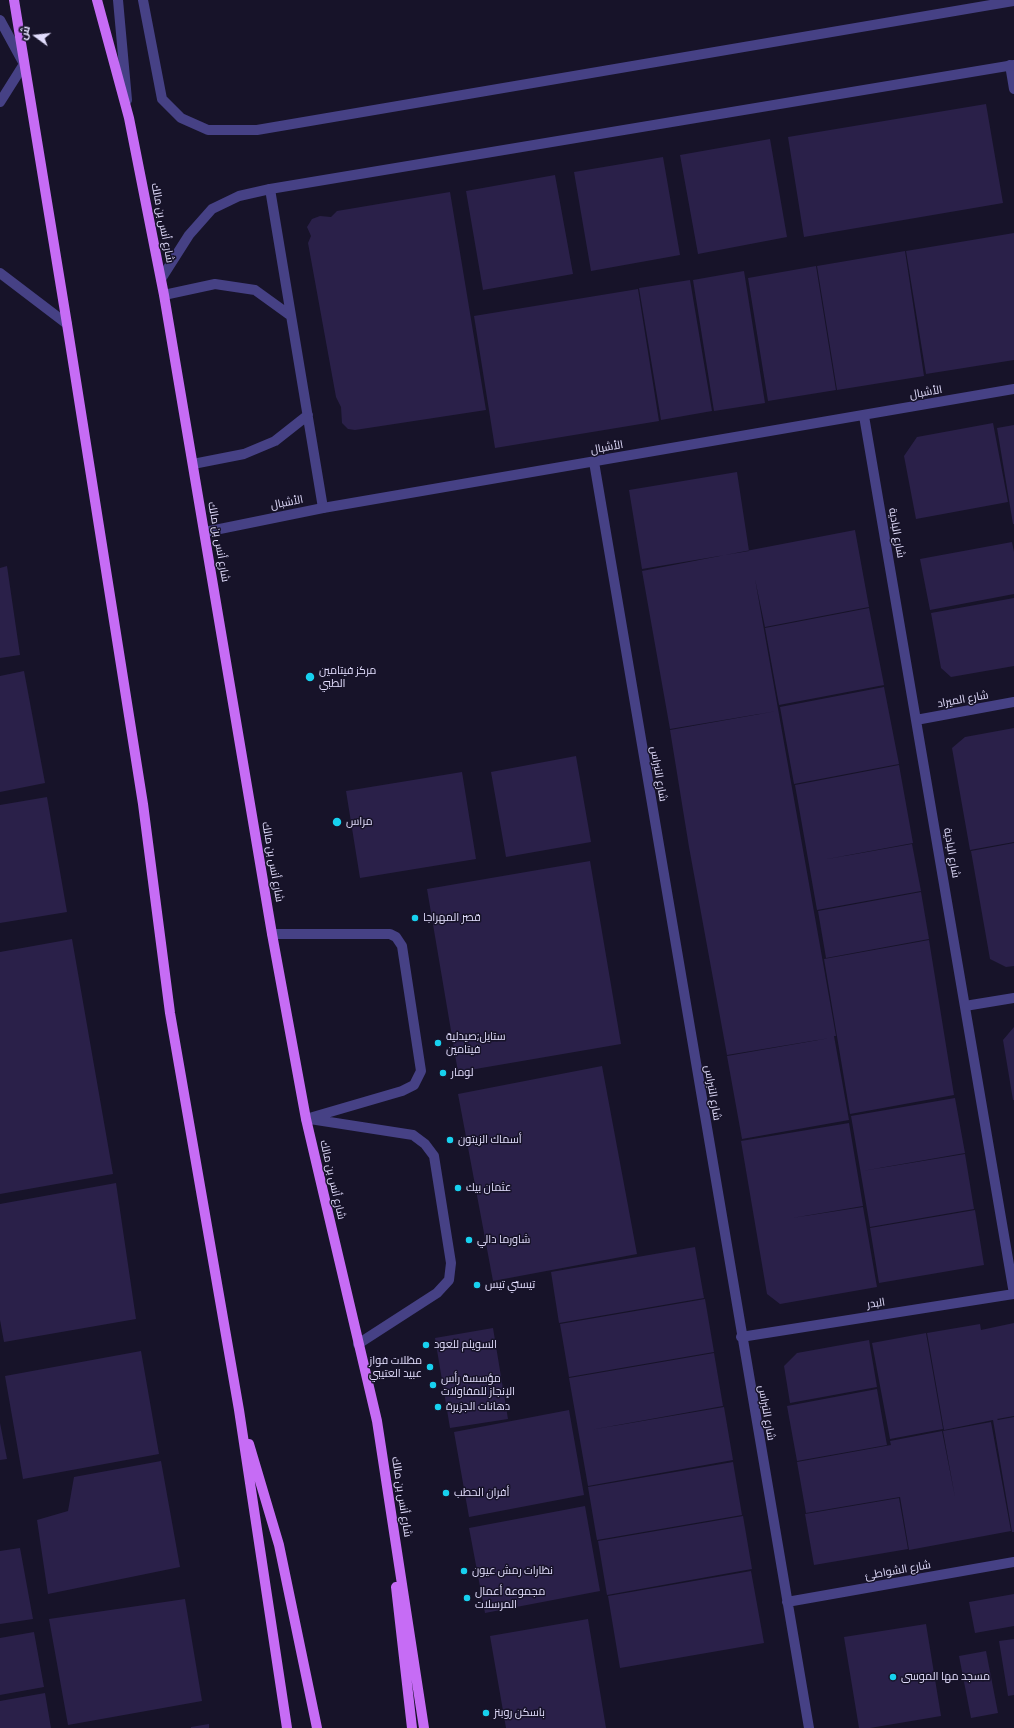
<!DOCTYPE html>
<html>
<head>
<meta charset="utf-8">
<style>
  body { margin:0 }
  #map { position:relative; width:1014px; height:1728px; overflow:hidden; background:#171329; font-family:"Titillium Web",Cairo,sans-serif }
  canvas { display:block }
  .north { position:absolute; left:16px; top:16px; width:40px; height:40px; -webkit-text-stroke:3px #171329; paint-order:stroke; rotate:285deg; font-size:11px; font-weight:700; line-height:16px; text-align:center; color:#e2ddfd }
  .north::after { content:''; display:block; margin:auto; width:14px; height:18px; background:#e2ddfd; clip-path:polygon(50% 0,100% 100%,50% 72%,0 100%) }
</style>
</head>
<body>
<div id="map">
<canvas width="1014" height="1728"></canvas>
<div class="north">ش</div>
</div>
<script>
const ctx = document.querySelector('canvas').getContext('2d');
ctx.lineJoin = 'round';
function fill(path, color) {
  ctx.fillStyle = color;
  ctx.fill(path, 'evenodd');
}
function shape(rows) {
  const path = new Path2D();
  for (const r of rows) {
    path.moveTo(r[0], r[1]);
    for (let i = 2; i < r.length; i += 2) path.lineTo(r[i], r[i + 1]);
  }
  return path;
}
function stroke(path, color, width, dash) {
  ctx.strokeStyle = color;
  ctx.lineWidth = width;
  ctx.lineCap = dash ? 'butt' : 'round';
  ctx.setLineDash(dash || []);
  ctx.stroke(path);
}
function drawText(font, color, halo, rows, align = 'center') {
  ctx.font = font + ' "Titillium Web",Cairo,sans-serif';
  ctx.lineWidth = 3;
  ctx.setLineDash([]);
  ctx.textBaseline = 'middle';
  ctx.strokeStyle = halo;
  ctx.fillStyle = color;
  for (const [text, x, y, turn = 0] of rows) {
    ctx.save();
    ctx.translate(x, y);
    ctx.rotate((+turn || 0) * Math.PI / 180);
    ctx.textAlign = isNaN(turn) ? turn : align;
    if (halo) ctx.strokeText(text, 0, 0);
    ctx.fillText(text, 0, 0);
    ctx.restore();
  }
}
fill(shape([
  [986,104,1003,203,804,237,788,137],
  [770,139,787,237,698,254,680,155],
  [663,157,680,255,591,271,574,172],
  [555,175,573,274,483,290,466,191],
  [450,192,486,410,355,430,348,429,342,423,341,407,336,397,308,243,311,236,307,227,312,219,320,216,331,217,337,211],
  [1014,233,1014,360,926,374,906,251],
  [905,251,924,376,837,390,817,266],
  [816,266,836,390,768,401,748,278],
  [744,271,765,403,714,411,693,280],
  [690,280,712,411,661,420,639,288],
  [638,289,659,421,495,448,474,316],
  [993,423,1008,502,916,519,904,456,917,437],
  [1014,425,1014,524,1013,524,997,428],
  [737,472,749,551,642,569,629,490],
  [855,530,869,607,765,627,755,579,836,1036,834,1036,849,1120,742,1139,727,1056,830,1038,727,1055,689,847,670,730,777,711,670,729,642,571],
  [1012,542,1014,552,1014,594,930,610,920,559],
  [7,566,20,655,0,658,0,568],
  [1014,598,1014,666,951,677,941,668,931,613],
  [869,608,884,685,779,705,765,628],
  [24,671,45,783,0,792,0,676],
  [884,687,899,764,794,784,780,707],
  [1014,728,1014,842,970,850,952,748,965,737],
  [576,756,591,842,506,857,491,772],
  [899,765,913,843,822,860,912,844,921,891,817,910,795,785],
  [462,772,476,859,360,878,346,791],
  [47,797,67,912,0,923,0,805],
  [1014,843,1014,966,1006,967,990,959,971,851],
  [590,861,621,1044,458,1072,427,889],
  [921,892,929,939,826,958,818,911],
  [72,939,113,1174,0,1194,0,952],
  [929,940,954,1095,850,1114,824,959],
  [1014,1027,1014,1100,1013,1100,1003,1040],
  [602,1066,637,1254,493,1281,458,1094],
  [955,1098,965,1153,862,1171,965,1154,974,1209,870,1227,851,1116],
  [849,1123,863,1206,792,1218,863,1207,877,1287,780,1304,767,1294,741,1141],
  [116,1183,136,1319,4,1342,0,1320,0,1204],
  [975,1210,984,1265,879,1283,870,1228],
  [695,1247,704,1298,559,1323,551,1272],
  [705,1299,714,1352,569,1377,560,1324],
  [1014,1323,1014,1416,997,1419,998,1420,1014,1417,1014,1532,1012,1532,993,1420,944,1430,927,1333,980,1324,981,1330],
  [493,1328,508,1419,450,1428,435,1338],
  [926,1333,943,1429,890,1439,872,1343],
  [869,1340,877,1387,790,1403,784,1366,797,1353],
  [141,1351,159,1454,23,1479,5,1376],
  [714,1353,723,1406,590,1430,724,1407,733,1460,588,1486,569,1378],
  [877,1389,887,1445,797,1461,787,1406],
  [569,1410,584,1495,469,1517,454,1432],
  [991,1422,1011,1531,909,1550,900,1497,806,1513,797,1462,891,1445,890,1441,942,1431,955,1497,943,1431],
  [0,1423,7,1459,0,1460],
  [161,1461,180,1567,48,1594,37,1520,68,1511,74,1477],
  [733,1462,742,1515,597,1540,588,1487],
  [899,1498,908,1549,814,1565,805,1514],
  [585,1506,600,1591,485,1613,469,1528],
  [743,1516,752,1569,607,1595,598,1541],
  [20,1548,33,1619,0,1624,0,1551],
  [751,1571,764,1643,620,1668,608,1596],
  [1014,1594,1014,1626,975,1633,969,1602],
  [185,1599,202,1701,68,1725,49,1619],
  [588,1619,606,1728,506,1728,490,1636],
  [926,1624,941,1716,870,1728,859,1728,844,1637],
  [34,1632,44,1687,0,1695,0,1638],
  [1014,1639,1014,1695,1008,1696,999,1641],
  [986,1651,998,1713,971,1718,959,1656],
  [45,1693,51,1728,0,1728,0,1701],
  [209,1724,209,1728,191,1728,191,1727]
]), '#2a2049');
stroke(shape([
  [270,189,323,508],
  [164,295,215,284,255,290,291,316],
  [193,464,244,454,275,441,308,415],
  [272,934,390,934,396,937,402,946,421,1071,414,1085,402,1091,306,1119],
  [310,1119,413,1135,425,1144,434,1156,451,1263,449,1280,437,1293,358,1344]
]), '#464185', 10);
stroke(shape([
  [1010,65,1014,89],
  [864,416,1014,1294],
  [594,462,809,1728],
  [205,532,323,508,1014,389],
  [916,720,1014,702],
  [965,1006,1014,998],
  [741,1337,1014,1294],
  [787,1602,1014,1562]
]), '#464185', 10);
stroke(shape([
  [118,0,127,100],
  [143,0,162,99,181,118,208,130,257,130,1014,1],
  [0,20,24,64,0,102],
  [0,273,67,324],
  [161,279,189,235,212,209,239,196,270,189,1014,65]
]), '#464185', 10);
stroke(shape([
  [14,0,67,324,143,804,170,1013,239,1410,287,1728],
  [97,0,129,118,164,295,272,934,306,1119,377,1421,424,1728],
  [249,1444,279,1545,317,1728],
  [396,1587,412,1728]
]), '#c66cf5', 10);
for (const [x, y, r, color] of [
  [310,677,5,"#17d1ef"],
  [337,822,5,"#17d1ef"],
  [415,918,4,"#17d1ef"],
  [438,1043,4,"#17d1ef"],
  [443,1073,4,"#17d1ef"],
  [450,1140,4,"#17d1ef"],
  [458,1188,4,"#17d1ef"],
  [469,1240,4,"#17d1ef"],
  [477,1285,4,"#17d1ef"],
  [426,1345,4,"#17d1ef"],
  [430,1367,4,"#17d1ef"],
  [433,1385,4,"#17d1ef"],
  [438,1407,4,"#17d1ef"],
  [446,1493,4,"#17d1ef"],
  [464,1571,4,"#17d1ef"],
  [467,1598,4,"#17d1ef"],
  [893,1677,4,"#17d1ef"],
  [486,1713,4,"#17d1ef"]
]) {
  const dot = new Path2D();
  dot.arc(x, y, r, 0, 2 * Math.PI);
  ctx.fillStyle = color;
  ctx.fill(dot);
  stroke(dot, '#171329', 1.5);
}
drawText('11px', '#e2ddfd', '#171329', [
  ["شارع أنس بن مالك",162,223,79],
  ["الأشبال",926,393,-10],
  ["الأشبال",607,448,-10],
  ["الأشبال",287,503,-11],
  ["شارع البادية",896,533,80],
  ["شارع أنس بن مالك",218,542,80],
  ["شارع الميراد",963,700,-10],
  ["شارع النبراس",658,774,80],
  ["شارع البادية",951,853,80],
  ["شارع أنس بن مالك",272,862,80],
  ["شارع النبراس",712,1093,80],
  ["شارع أنس بن مالك",332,1180,77],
  ["البدر",876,1304,-9],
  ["شارع النبراس",766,1413,80],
  ["شارع أنس بن مالك",401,1497,81],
  ["شارع الشواطئ",898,1571,-10]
]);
drawText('11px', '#e2ddfd', '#171329', [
  ["مركز فيتامين",319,671],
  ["الطبي",319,684],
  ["مراس",346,822],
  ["قصر المهراجا",423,918],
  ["ستايل;صيدلية",446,1037],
  ["فيتامين",446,1050],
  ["لومار",451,1073],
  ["أسماك الزيتون",458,1140],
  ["عثمان بيك",466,1188],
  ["شاورما دالي",477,1240],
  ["تيستي تيس",485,1285],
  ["السويلم للعود",434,1345],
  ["مظلات فواز",422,1361,"right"],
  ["عبيد العتيبي",422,1374,"right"],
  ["مؤسسة رأس",441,1379],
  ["الإنجاز للمفاولات",441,1392],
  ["دهانات الجزيرة",446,1407],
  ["أفران الحطب",454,1493],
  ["نظارات رمش عيون",472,1571],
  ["مجموعة أعمال",475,1592],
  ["المرسلات",475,1605],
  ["مسجد مها الموسى",901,1677],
  ["باسكن روبنز",494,1713]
], 'left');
</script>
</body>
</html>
